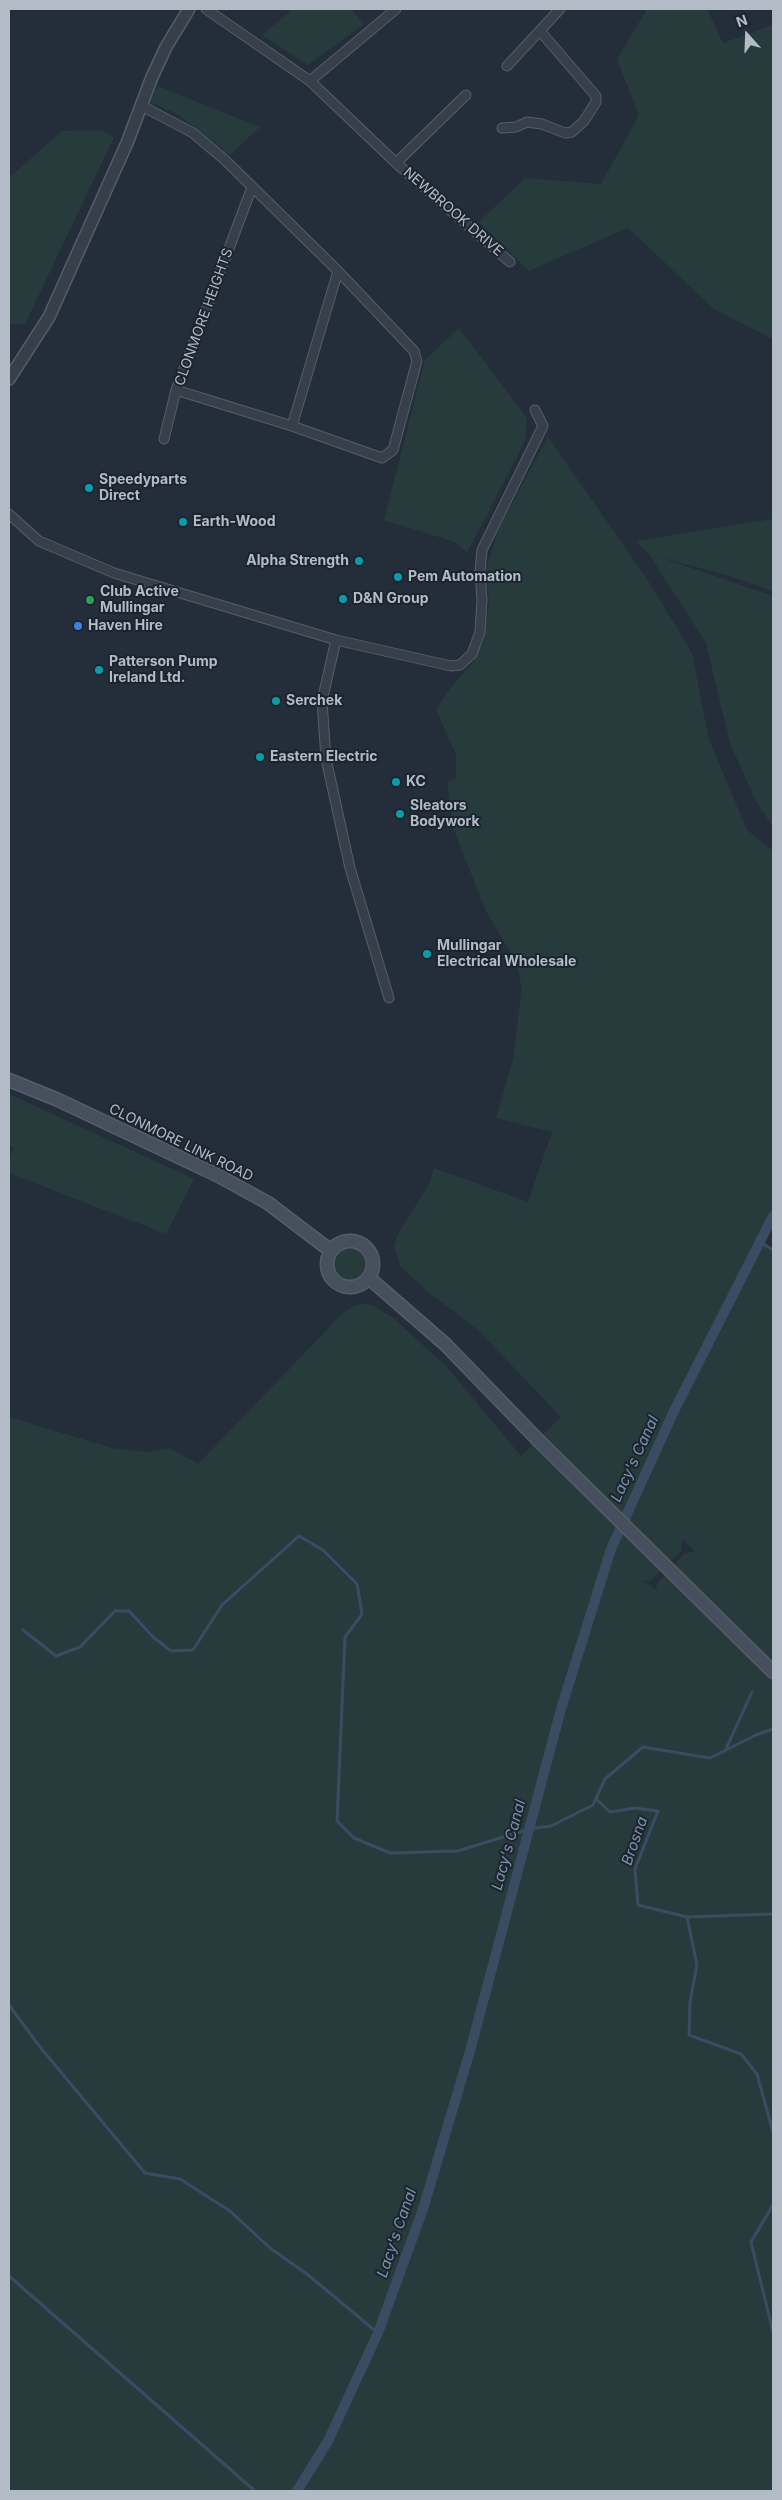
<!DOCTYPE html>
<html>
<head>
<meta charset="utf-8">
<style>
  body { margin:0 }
  #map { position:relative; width:782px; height:2500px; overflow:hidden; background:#242e3a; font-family:Inter,sans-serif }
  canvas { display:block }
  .frame { position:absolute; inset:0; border:10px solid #b2bbc6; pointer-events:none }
  .north { position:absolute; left:722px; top:10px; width:50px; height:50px; -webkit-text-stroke:4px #1c252f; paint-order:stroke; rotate:340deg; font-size:14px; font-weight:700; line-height:20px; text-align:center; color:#b2bbc6 }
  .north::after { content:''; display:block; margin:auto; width:18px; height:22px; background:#b2bbc6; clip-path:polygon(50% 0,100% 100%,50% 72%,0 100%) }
</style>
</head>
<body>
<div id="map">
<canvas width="782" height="2500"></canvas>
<div class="frame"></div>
<div class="north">N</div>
</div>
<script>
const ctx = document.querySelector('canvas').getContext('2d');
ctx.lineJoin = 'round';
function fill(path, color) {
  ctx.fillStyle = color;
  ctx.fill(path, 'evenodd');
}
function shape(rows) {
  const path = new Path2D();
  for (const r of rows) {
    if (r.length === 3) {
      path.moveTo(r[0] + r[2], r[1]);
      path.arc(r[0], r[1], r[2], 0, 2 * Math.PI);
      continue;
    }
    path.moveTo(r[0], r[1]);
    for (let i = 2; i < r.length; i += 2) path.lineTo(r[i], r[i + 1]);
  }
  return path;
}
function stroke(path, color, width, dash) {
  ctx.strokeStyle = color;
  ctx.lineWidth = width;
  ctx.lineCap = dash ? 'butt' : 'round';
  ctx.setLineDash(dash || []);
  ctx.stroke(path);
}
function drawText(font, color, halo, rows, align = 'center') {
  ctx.font = font + ' Inter,sans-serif';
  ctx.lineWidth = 4;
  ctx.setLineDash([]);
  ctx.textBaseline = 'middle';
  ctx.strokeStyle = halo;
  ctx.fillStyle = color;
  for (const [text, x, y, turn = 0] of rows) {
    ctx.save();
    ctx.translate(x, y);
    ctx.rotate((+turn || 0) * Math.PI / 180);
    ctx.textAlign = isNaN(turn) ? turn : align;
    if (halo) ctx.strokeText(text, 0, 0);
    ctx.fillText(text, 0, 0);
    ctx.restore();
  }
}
fill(shape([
  [293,9,351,9,364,24,308,65,262,35],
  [647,9,707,9,723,43,773,25,773,339,714,309,628,228,529,271,479,222,525,178,601,184,639,115,617,59],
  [158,86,260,127,230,155,179,115,150,102],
  [101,130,114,137,25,324,9,324,9,178,62,131],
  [459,328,527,418,525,441,467,553,455,542,384,520,425,360],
  [548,437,647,579,692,653,709,740,747,830,773,851,773,1215,761,1240,773,1248,773,2491,297,2491,328,2441,359,2374,295,2491,9,2491,9,1417,112,1448,146,1452,170,1448,198,1464,341,1315,352,1307,363,1303,374,1306,392,1317,447,1367,521,1456,561,1417,478,1330,427,1291,400,1266,394,1246,397,1236,429,1184,434,1168,528,1202,552,1132,496,1118,513,1059,522,988,516,963,486,911,453,828,447,783,456,778,456,755,436,709,452,686,475,660,484,640,489,604,486,568,500,526],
  [682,1539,695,1551,684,1554,657,1584,656,1590,642,1580,650,1581,681,1551],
  [773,519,773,591,730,576,659,557,773,596,773,827,756,801,730,743,706,643,649,554,636,541],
  [9,1094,194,1179,166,1234,9,1173,9,1160,13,1148,9,1145],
  [350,1264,16]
]), '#273b3c');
stroke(shape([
  [760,1242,773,1250],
  [23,1630,56,1656,80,1647,115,1611,129,1611,153,1637,171,1651,193,1650,222,1605,299,1536,323,1550,357,1584,362,1614,345,1637,337,1821,354,1838,390,1853,458,1851,529,1829,551,1826,593,1805,605,1779,643,1747,710,1758,756,1735,773,1729],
  [725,1751,752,1692],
  [596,1799,610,1812,635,1808,658,1811,635,1869,638,1905,687,1917,697,1965,690,2002,689,2035,741,2054,757,2074,773,2132],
  [687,1917,773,1914],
  [9,2005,40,2047,145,2173,180,2179,230,2211,270,2248,307,2274,378,2333],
  [773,2205,751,2242,773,2332],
  [9,2276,255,2491]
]), '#3a4c62', 3);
stroke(shape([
  [297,2491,328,2441,378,2333,423,2209,470,2051,561,1709,611,1549,674,1411,773,1216]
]), '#3a4c62', 10);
const minor = shape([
  [206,9,310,81,396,163,510,262],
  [507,66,560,9],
  [310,81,396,9],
  [142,106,193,133,225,160,338,271,414,351,417,361,393,450,382,458,292,426,176,390,252,187],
  [502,128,516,127,527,122,542,124,565,133,572,132,584,121,596,102,596,96,540,31],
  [396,163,466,95],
  [292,426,338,271],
  [164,439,176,390],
  [9,514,39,541,114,573,336,640,451,666,460,665,472,654,480,632,482,600,480,571,482,550,543,426,535,410],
  [336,640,322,701,326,759,350,868,389,998]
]);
const tertiary = shape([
  [9,379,49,317,127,143,152,77,166,47,189,9]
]);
const secondary = shape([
  [9,1080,56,1099,217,1175,268,1203,331,1251],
  [350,1264,23],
  [369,1278,445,1344,539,1441,773,1672]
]);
stroke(minor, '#555e68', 11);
stroke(tertiary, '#555e68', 14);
stroke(secondary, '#555e68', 15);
stroke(minor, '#37404a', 9);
stroke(tertiary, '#37404a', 11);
stroke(secondary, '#464f5d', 12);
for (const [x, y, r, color] of [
  [89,488,5,"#0f9aa8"],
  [183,522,5,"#0f9aa8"],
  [359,561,5,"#0f9aa8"],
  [398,577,5,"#0f9aa8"],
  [343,599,5,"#0f9aa8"],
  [90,600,5,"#2e9e5b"],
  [78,626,5,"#3f7fe0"],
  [99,670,5,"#0f9aa8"],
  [276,701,5,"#0f9aa8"],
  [260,757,5,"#0f9aa8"],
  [396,782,5,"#0f9aa8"],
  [400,814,5,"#0f9aa8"],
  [427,954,5,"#0f9aa8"]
]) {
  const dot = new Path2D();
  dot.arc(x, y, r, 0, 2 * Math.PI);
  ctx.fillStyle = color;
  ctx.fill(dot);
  stroke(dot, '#1c252f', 2);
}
drawText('14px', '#b2bbc6', '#1c252f', [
  ["NEWBROOK DRIVE",453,212,41],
  ["CLONMORE HEIGHTS",204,317,-70],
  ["CLONMORE LINK ROAD",181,1143,26]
]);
drawText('bold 14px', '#b2bbc6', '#1c252f', [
  ["Speedyparts",99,480],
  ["Direct",99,496],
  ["Earth-Wood",193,522],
  ["Alpha Strength",349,561,"right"],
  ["Pem Automation",408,577],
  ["Club Active",100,592],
  ["Mullingar",100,608],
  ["D&N Group",353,599],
  ["Haven Hire",88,626],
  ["Patterson Pump",109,662],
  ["Ireland Ltd.",109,678],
  ["Serchek",286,701],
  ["Eastern Electric",270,757],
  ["KC",406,782],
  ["Sleators",410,806],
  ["Bodywork",410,822],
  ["Mullingar",437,946],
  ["Electrical Wholesale",437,962]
], 'left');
drawText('italic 15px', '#7c92ac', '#1c252f', [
  ["Lacy's Canal",635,1459,-65],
  ["Brosna",635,1841,-71],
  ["Lacy's Canal",509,1845,-75],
  ["Lacy's Canal",397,2233,-71]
]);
</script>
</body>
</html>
